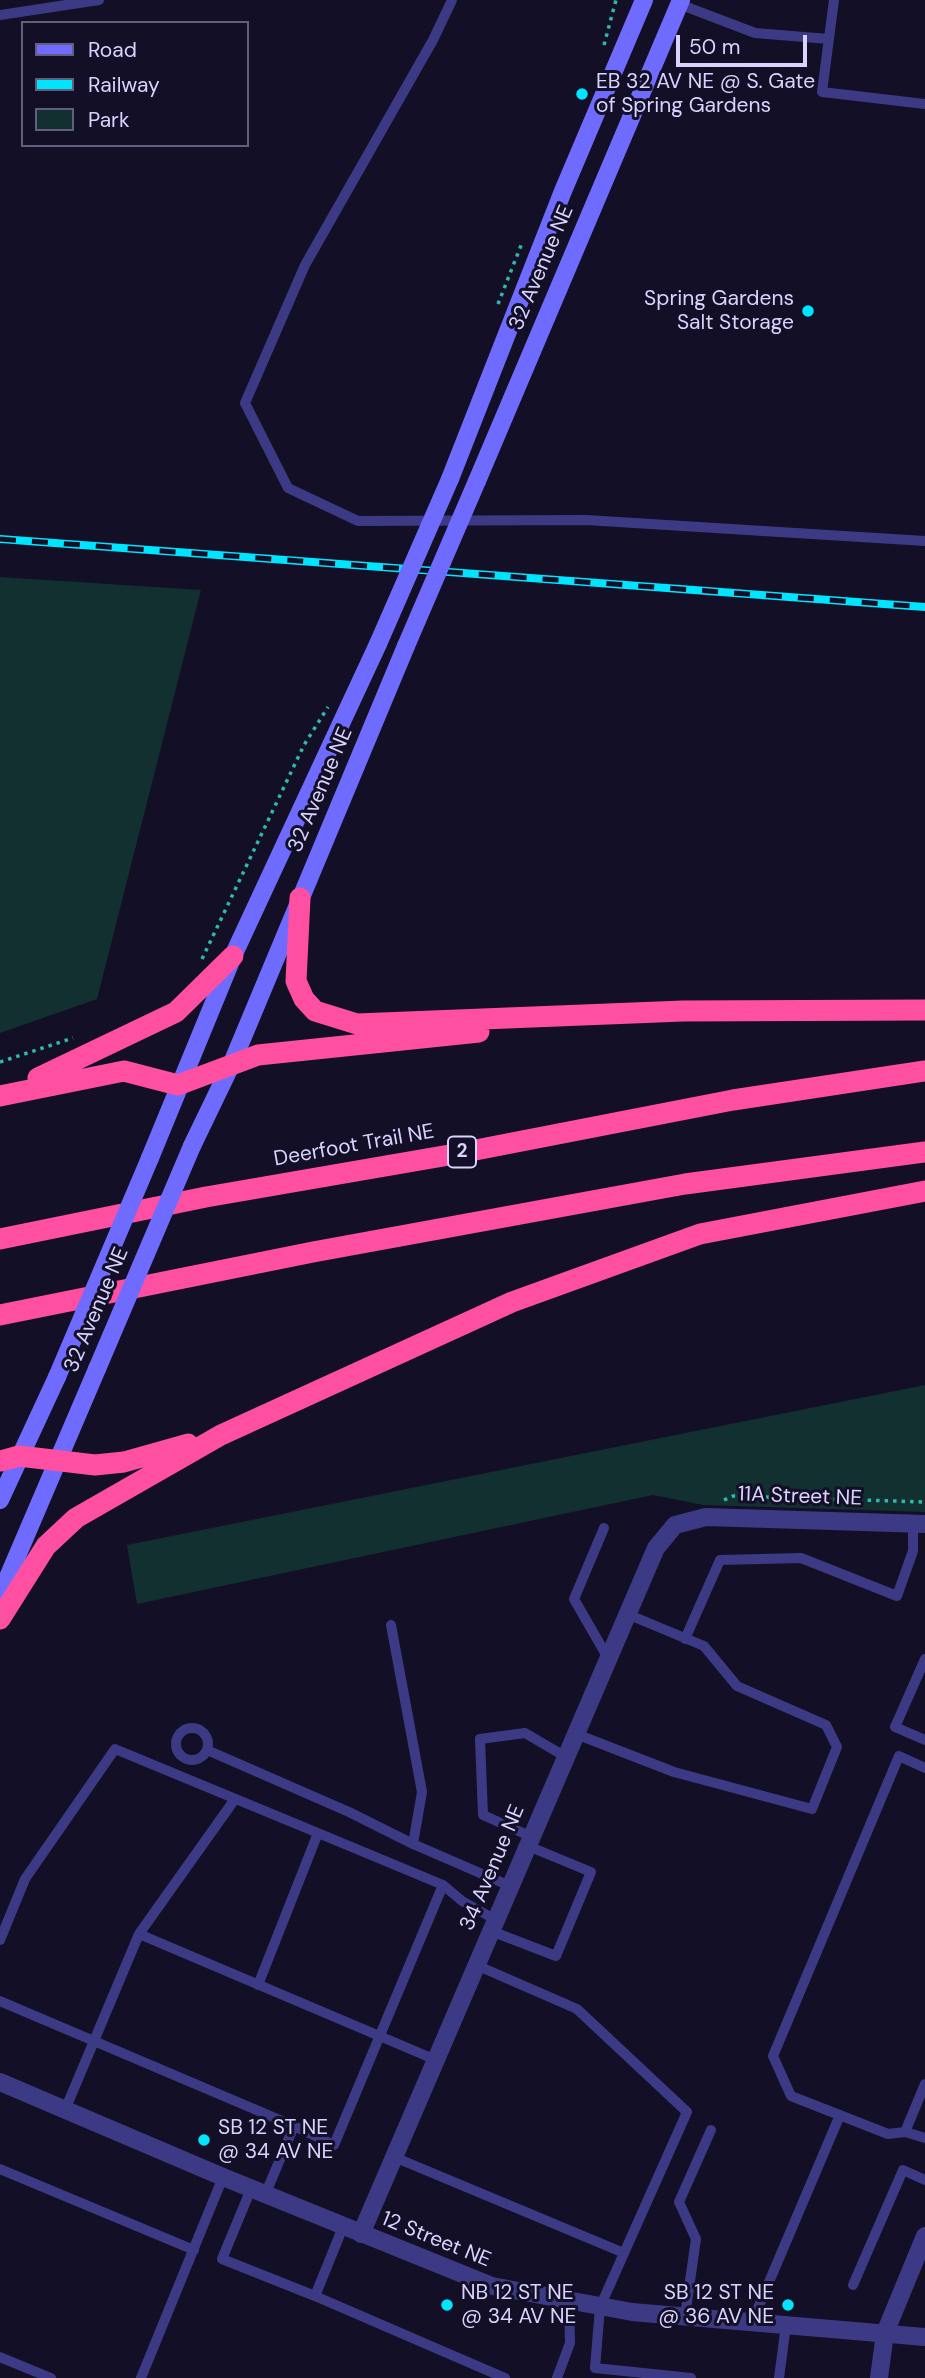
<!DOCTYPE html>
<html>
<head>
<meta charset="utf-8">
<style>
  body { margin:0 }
  #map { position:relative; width:925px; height:2378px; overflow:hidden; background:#130f26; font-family:"DM Sans",sans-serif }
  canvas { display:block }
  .legend { position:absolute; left:21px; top:21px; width:228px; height:126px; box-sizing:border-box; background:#130f26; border:2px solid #625e7d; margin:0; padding:9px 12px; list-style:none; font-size:21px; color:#d9d4ff }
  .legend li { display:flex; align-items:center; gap:14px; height:35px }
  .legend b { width:35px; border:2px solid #625e7d }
  .scale { position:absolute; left:676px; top:35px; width:131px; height:32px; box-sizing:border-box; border:4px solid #d9d4ff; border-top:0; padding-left:9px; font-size:21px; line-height:24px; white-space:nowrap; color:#d9d4ff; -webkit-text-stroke:5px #130f26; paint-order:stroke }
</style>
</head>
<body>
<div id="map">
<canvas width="925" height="2378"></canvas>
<ul class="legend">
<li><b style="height:9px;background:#6f6bff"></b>Road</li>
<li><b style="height:9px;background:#00e5ff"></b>Railway</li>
<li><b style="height:19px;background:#12302f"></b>Park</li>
</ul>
<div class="scale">50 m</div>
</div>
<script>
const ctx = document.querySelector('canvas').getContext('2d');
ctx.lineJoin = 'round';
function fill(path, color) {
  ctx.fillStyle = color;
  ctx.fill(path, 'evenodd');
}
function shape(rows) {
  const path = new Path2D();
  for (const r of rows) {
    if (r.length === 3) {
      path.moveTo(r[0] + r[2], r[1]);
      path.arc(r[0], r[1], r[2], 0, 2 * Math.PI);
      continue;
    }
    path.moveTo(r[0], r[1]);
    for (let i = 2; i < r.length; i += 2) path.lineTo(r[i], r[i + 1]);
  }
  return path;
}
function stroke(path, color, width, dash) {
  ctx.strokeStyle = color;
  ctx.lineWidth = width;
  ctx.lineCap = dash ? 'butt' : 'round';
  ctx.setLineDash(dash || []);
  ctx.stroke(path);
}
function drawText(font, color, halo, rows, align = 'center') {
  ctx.font = font + ' "DM Sans",sans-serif';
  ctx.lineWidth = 6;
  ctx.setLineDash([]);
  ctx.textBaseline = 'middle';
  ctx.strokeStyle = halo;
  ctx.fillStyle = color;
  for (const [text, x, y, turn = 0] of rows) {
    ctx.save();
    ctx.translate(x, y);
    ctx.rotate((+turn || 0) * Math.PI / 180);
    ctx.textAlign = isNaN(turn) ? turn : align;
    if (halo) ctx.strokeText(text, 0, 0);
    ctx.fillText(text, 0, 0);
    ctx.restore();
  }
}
fill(shape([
  [0,577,201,590,97,999,0,1033],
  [925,1385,925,1512,703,1505,653,1495,137,1604,127,1545]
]), '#12302f');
stroke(shape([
  [604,45,616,0],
  [498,304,522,243],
  [202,959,304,745,328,707],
  [0,1062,73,1038],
  [724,1500,733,1496,925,1502]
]), '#2fb8b0', 3.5, [3.5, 5]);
stroke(shape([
  [452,0,433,40,305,265,245,403,288,488,358,521,586,520,925,541],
  [834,0,822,92,925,104],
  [679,4,755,33,829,39],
  [0,15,99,0],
  [604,1528,574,1599,608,1658],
  [391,1625,422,1792,413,1844,510,1886],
  [685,1639,720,1560,801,1558,897,1596,913,1551,913,1524],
  [925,1659,895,1727,925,1740],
  [192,1744,16],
  [576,1734,674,1772,812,1809,837,1747,826,1725,737,1686,704,1646,627,1614],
  [207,1750,349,1812,413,1844],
  [318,1833,443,1885],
  [532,1837,483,1815,480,1739,525,1733,566,1757],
  [491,1931,556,1956,591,1872,528,1846],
  [139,1934,235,1799],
  [0,1940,25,1879,115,1749,318,1833,258,1985],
  [476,1965,577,2009,687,2112,600,2307,595,2368,691,2378],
  [0,2001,294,2126,265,2195],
  [925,2084,905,2132,925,2138],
  [65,2110,139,1934,436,2060],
  [294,2126,334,2145,443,1885,462,1901,496,1920],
  [905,2132,888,2134,791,2096,773,2056,899,1756,925,1768],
  [394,2157,624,2253],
  [0,2169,194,2250],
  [251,2189,222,2259,315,2296,343,2227],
  [853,2285,903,2170,925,2180],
  [315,2296,505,2378],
  [685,2316,696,2239,679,2202,711,2130],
  [752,2322,840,2115],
  [0,2357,51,2378],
  [141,2378,223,2177],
  [557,2378,570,2343,569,2302],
  [779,2378,786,2325]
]), '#3d3a85', 10);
stroke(shape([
  [361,2234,656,1548,675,1525,706,1517,925,1524],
  [879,2378,885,2333,925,2236]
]), '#3d3a85', 18);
stroke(shape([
  [0,2082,223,2177,492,2286,632,2312,925,2337]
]), '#3d3a85', 18);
stroke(shape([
  [450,479,563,191,644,0],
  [477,481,681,0],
  [192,1146,232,1063,406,646],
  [150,1158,233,956,378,644],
  [0,1500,57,1377],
  [0,1596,97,1369]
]), '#6f6bff', 18);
stroke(shape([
  [300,898,296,981,304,999,315,1011,357,1024,683,1011,925,1010],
  [38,1078,176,1012,233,956],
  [0,1096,124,1071,178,1085,258,1055,479,1032],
  [0,1239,206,1197,455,1154,733,1100,925,1071],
  [0,1315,313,1252,685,1184,925,1152],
  [0,1461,19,1456,95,1465,124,1462,188,1444],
  [0,1619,46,1546,76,1518,221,1435,512,1302,700,1234,925,1191]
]), '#ff4fa3', 21);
const rail = shape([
  [0,539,925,607]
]);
stroke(rail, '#00e5ff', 8);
stroke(rail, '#130f26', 5, [16]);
stroke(shape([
  [378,644,450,479],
  [406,646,477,481],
  [97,1369,192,1146],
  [57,1377,150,1158]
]), '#6f6bff', 18);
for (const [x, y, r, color] of [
  [582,94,7,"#00e5ff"],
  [808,311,7,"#00e5ff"],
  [204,2140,7,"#00e5ff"],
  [447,2305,7,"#00e5ff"],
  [788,2305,7,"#00e5ff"]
]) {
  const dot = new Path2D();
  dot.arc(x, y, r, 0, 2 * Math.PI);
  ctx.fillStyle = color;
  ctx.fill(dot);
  stroke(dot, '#130f26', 2.5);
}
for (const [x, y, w] of [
  [462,1152,28]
]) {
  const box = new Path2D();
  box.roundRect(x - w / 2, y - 15.5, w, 31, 5);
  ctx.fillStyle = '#130f26';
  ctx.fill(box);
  stroke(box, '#d9d4ff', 2);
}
drawText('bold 19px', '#d9d4ff', null, [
  ["2",462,1152]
]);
drawText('21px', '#d9d4ff', '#130f26', [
  ["EB 32 AV NE @ S. Gate",596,82],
  ["of Spring Gardens",596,106],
  ["Spring Gardens",794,299,"right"],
  ["Salt Storage",794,323,"right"],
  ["SB 12 ST NE",218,2128],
  ["@ 34 AV NE",218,2152],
  ["NB 12 ST NE",461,2293],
  ["@ 34 AV NE",461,2317],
  ["SB 12 ST NE",774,2293,"right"],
  ["@ 36 AV NE",774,2317,"right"]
], 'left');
drawText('21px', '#d9d4ff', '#130f26', [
  ["32 Avenue NE",542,268,-67],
  ["32 Avenue NE",321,790,-67],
  ["Deerfoot Trail NE",354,1146,-10],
  ["32 Avenue NE",97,1310,-67],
  ["11A Street NE",800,1497,2],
  ["34 Avenue NE",493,1868,-67],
  ["12 Street NE",436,2240,22]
]);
</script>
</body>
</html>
